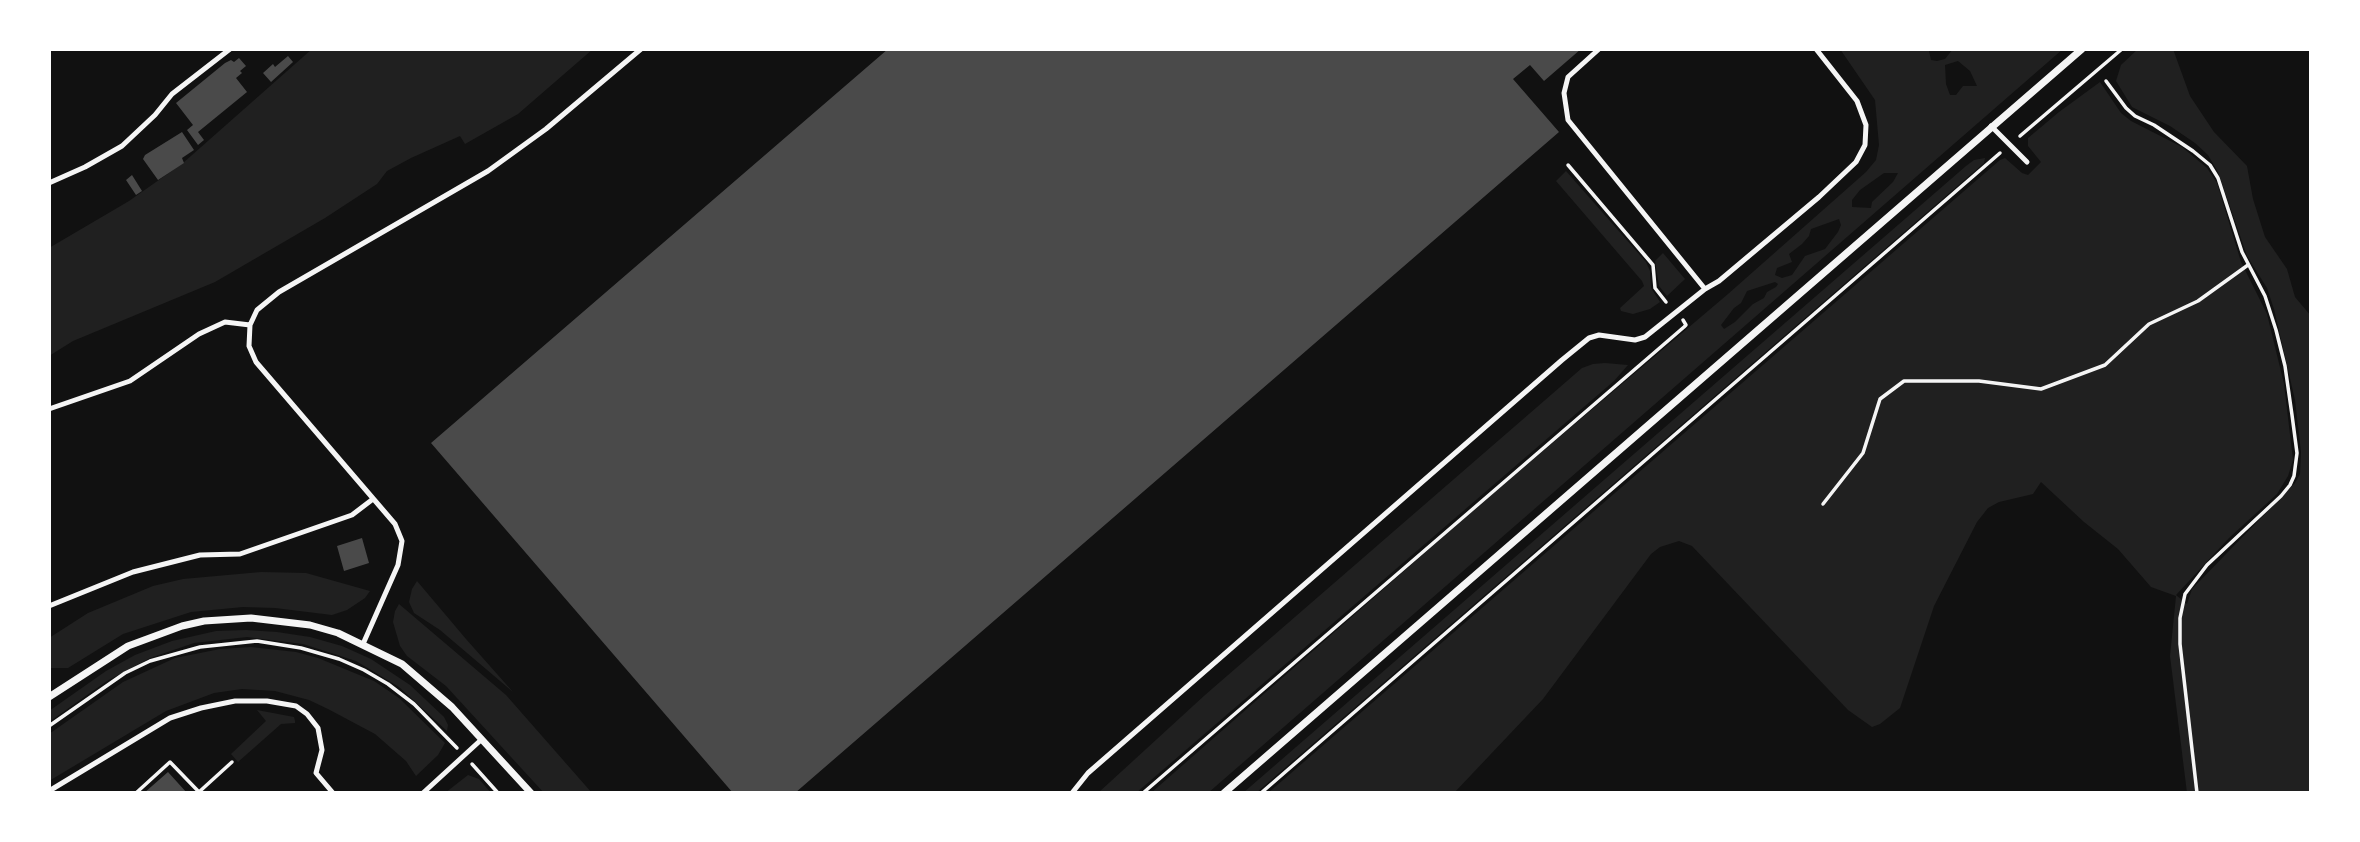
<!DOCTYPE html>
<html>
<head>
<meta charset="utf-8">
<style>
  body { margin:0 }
  #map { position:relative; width:2360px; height:842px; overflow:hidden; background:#111; font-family:Ubuntu,sans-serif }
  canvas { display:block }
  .frame { position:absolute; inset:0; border:51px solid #fff; pointer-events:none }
</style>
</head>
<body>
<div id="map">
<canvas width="2360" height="842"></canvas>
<div class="frame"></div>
</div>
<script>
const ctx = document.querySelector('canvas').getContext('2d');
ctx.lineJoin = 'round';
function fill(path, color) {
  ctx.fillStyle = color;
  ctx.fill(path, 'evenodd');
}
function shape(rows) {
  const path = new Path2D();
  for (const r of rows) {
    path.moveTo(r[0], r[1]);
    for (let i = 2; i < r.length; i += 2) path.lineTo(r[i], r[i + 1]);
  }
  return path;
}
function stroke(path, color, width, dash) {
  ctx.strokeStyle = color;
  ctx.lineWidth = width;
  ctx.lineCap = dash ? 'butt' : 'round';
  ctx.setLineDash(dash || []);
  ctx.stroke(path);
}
fill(shape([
  [312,49,593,49,518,114,465,144,460,136,411,158,387,171,377,184,325,218,215,282,73,341,49,356,49,248,129,201,183,163],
  [1840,49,1932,49,1929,51,1931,60,1937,61,1945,59,1953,49,2063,49,1208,793,1151,793,1477,507,1728,294,1866,172,1876,160,1879,145,1875,100],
  [1958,61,1970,71,1977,86,1963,86,1956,95,1950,95,1946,84,1945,65],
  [1884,173,1898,173,1893,182,1872,202,1871,208,1852,207,1852,200,1860,190],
  [1839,219,1841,225,1838,232,1825,249,1805,256,1792,275,1782,278,1775,275,1777,268,1792,262,1789,254,1802,244,1809,236,1811,229],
  [1775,282,1778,284,1776,287,1767,292,1764,298,1753,304,1735,322,1724,329,1721,325,1734,308,1741,303,1747,291],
  [2138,49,2173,49,2190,96,2214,132,2247,166,2253,199,2265,237,2287,269,2295,297,2311,316,2311,793,2187,793,2170,656,2176,596,2151,587,2118,549,2084,522,2041,482,2033,494,1999,502,1988,508,1977,522,1934,606,1900,708,1880,724,1872,727,1848,710,1692,546,1679,541,1660,547,1651,554,1543,699,1454,793,1268,793,2000,160,2005,158,2022,173,2028,175,2041,162,2028,146,2028,138,2059,112,2100,82,2121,113,2131,121,2182,147,2207,168,2217,183,2241,262,2267,314,2284,384,2293,460,2288,476,2277,494,2229,538,2176,595,2187,604,2192,589,2295,483,2300,474,2301,452,2295,400,2274,309,2267,288,2247,256,2218,172,2208,155,2195,143,2170,126,2132,107,2116,81,2121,65],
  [1985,158,1984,163,1256,793,1243,793,1966,166,1974,160],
  [1566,171,1646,262,1650,271,1651,288,1660,302,1650,309,1633,314,1621,311,1620,308,1644,286,1642,281,1556,181],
  [1663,253,1685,279,1667,296,1659,286,1655,261],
  [1605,363,1628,365,1614,381,1136,793,1098,793,1205,695,1582,368,1593,364],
  [261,572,306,573,370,591,365,598,347,610,332,615,275,608,243,607,191,612,123,634,68,668,49,668,49,638,88,613,153,586,183,579],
  [417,581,466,639,513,692,440,630,414,613,409,602,412,589],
  [399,604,506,695,592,793,544,793,446,686,407,656,400,646,393,622,395,611],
  [246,630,277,632,310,637,342,646,371,659,410,685,444,717,448,725,447,731,399,687,356,661,303,644,247,637,194,643,150,658,107,681,49,722,49,711,106,671,135,655,172,641,216,631],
  [251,647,296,652,318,658,374,681,399,698,445,743,438,755,416,776,406,761,375,734,328,709,309,700,275,691,242,689,214,693,166,711,49,781,49,734,123,682,175,658,220,649],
  [257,710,294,717,295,721,295,723,281,724,238,762,231,754,266,721],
  [468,775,479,779,491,793,445,793]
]), '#202020');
fill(shape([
  [888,49,1581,49,1544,81,1530,65,1513,79,1559,132,795,793,733,793,431,443],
  [288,56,293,62,271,82,263,73,273,64,275,67],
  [239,58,246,66,240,71,242,73,236,78,247,92,198,132,204,140,198,145,187,130,193,125,176,103,225,63,231,60,234,62],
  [182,132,194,150,182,158,184,163,158,180,143,159,145,155],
  [132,175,142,191,136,195,126,180],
  [362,538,369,563,344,571,337,546],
  [168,772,187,793,144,793]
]), '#4a4a4a');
stroke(shape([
  [2106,81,2126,108,2135,116,2154,125,2193,151,2210,165,2218,178,2242,252,2265,296,2276,330,2285,366,2292,415,2297,453,2294,476,2290,485,2281,496,2207,565,2185,594,2180,618,2180,644,2197,793],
  [2020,136,2122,49],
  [1568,165,1653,265,1655,288,1666,302],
  [1823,504,1863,453,1880,399,1904,381,1979,381,2041,389,2105,365,2149,324,2198,301,2248,265],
  [49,726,125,673,150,661,200,647,257,641,301,648,339,659,364,670,388,684,414,704,457,748],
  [472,764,498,793],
  [136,793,170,762,199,792,232,762],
  [1143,793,1684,327,1686,325,1683,320],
  [1261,793,2000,153]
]), '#f5f5f5', 3.5);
stroke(shape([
  [1599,49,1568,77,1564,93,1568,120,1705,289],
  [1991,126,2027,162],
  [49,183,85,167,122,146,155,115,172,94,230,49],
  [49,409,130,381,199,334,225,322,250,325],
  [49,606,133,572,200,555,240,554,352,515,373,499],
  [363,644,398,565,402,541,395,524,256,362,249,346,250,325,257,310,279,292,488,171,546,129,641,49],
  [49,791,170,718,201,708,235,701,267,701,296,706,307,714,318,728,322,750,316,773,333,793],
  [423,793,482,739],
  [1072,793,1088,773,1562,360,1589,338,1599,335,1635,340,1645,337,1705,289,1719,281,1819,197,1856,162,1865,145,1866,125,1857,101,1816,49]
]), '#f5f5f5', 5);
stroke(shape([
  [49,697,128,646,182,626,204,621,251,618,310,625,338,633,402,664,452,707,531,793],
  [1224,793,2082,49]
]), '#f5f5f5', 7);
</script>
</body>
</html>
